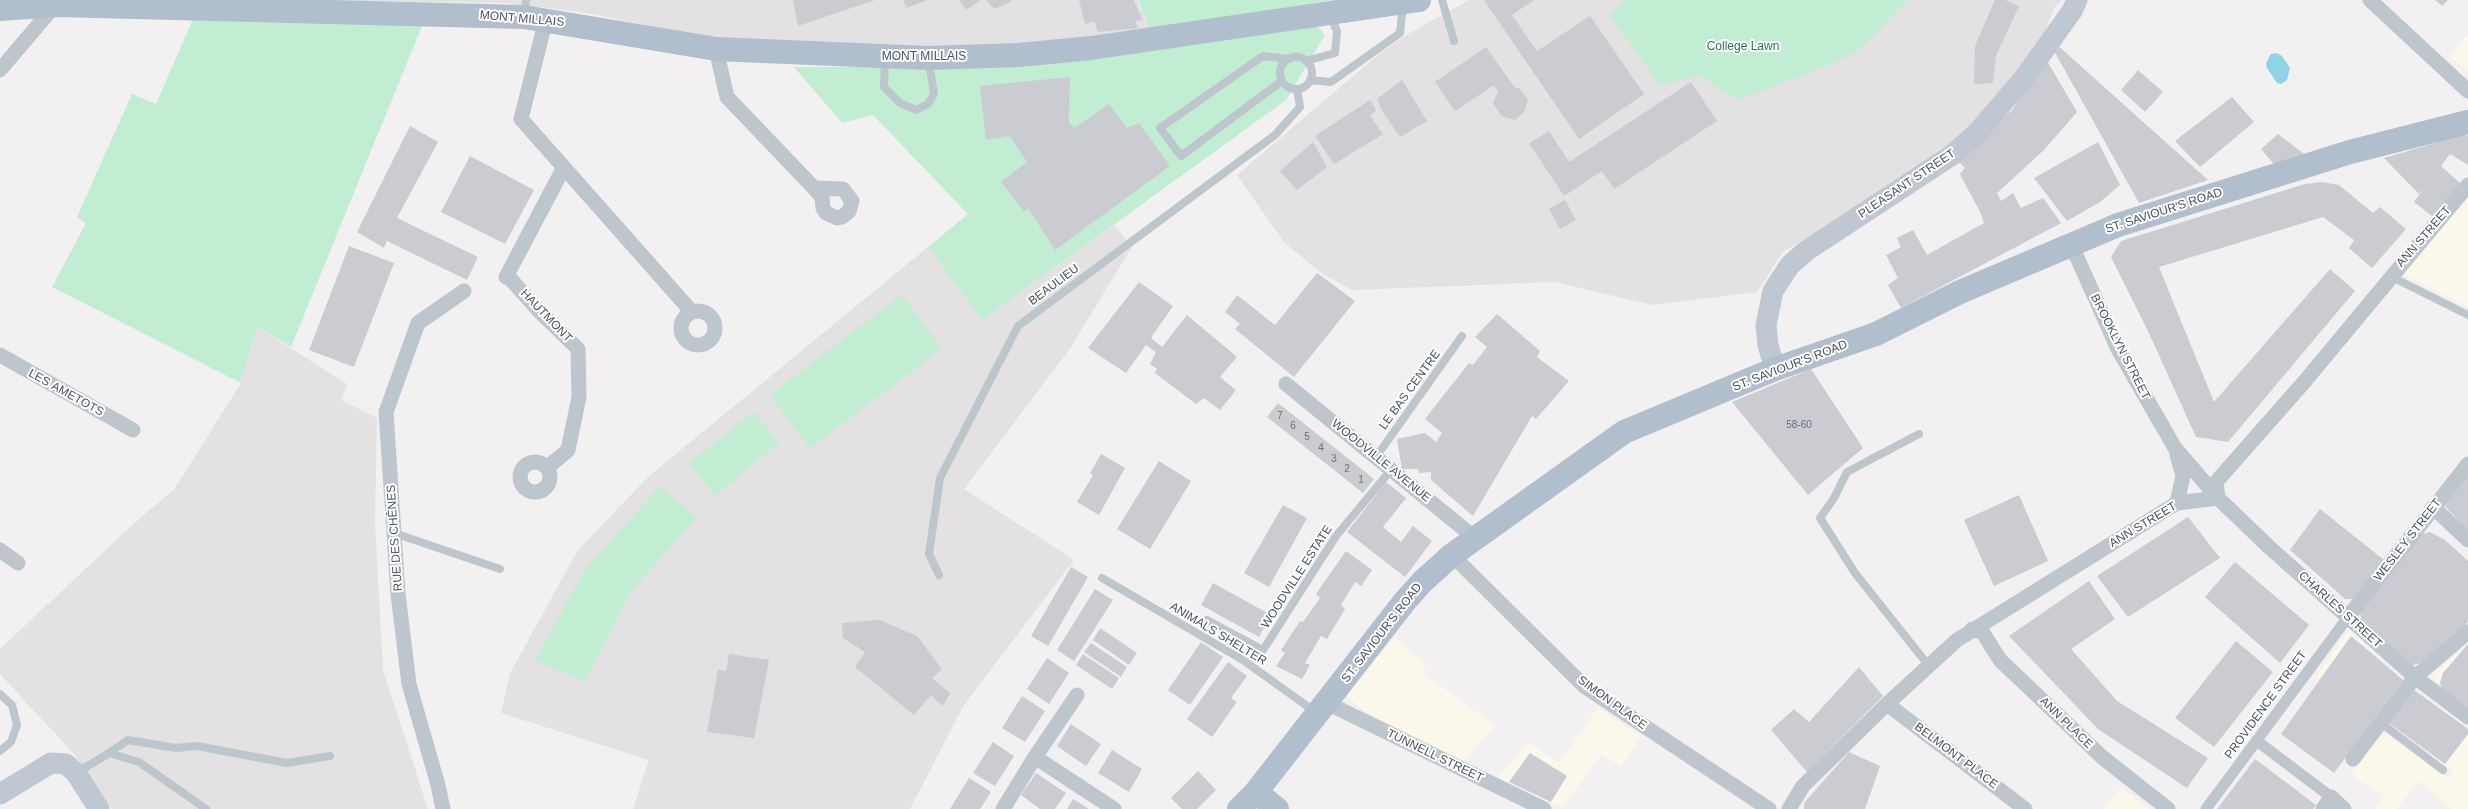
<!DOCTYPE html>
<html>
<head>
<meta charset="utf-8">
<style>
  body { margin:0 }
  canvas { display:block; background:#f2f0f0 }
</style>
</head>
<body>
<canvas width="2468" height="809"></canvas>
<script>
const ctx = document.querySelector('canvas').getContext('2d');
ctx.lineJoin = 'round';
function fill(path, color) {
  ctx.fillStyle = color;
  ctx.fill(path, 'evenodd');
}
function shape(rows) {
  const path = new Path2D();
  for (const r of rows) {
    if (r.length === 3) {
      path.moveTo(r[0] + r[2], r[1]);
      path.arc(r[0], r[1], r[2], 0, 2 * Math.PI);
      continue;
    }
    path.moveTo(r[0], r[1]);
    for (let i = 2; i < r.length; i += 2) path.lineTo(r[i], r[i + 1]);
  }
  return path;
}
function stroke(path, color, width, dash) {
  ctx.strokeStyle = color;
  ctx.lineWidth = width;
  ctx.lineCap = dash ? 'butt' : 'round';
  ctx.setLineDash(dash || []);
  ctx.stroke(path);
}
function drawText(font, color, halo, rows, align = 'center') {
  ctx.font = font + ' Arial,sans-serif';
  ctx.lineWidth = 4;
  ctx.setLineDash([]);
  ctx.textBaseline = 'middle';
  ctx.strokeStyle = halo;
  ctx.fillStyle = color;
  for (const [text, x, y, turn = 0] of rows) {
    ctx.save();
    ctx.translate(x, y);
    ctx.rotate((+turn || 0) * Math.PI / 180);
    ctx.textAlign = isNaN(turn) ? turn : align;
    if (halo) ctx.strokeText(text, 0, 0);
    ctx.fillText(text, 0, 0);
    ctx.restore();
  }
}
fill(shape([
  [2468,34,2468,71,2449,57],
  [2468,189,2468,307,2402,274],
  [2349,630,2364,643,2334,689,2316,676],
  [1394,637,1427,665,1421,672,1495,725,1463,762,1363,710,1345,694],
  [2465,646,2468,649,2468,706,2431,677],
  [2414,690,2468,729,2468,809,2452,809,2418,781,2397,809,2377,809,2375,808,2383,796,2351,774,2382,731,2448,778,2453,769,2445,764],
  [1598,708,1641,736,1621,767,1601,754,1563,808,1498,778,1528,742,1559,763],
  [2121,787,2149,809,2104,809]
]), '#fbf7ea');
fill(shape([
  [285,0,1137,0,1150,29,1028,45,953,48,715,39,586,13,509,3],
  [1469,0,2062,0,2054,8,2041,42,1956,143,1828,225,1783,252,1757,292,1652,305,1555,282,1352,290,1321,273,1284,242,1237,175,1379,54,1408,34],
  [1114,225,1132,247,1069,350,964,489,1074,560,964,705,910,809,633,809,649,760,501,713,510,673,578,550,649,476,928,247,982,320],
  [257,327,347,384,341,400,377,418,375,523,383,670,428,809,112,809,74,754,0,674,0,649,128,529,175,488,241,383]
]), '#e3e1e1');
fill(shape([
  [1138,0,1332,0,1150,29],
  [1625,0,1908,0,1860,49,1836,62,1738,100,1699,75,1660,86,1610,15],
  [193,19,422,26,291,347,257,327,241,383,52,287,86,223,77,217,132,94,156,104],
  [1316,25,1325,35,1286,100,982,320,928,247,968,214,873,115,842,123,794,67,996,67],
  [902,295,942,349,810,448,770,395],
  [754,412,779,443,715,495,689,463],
  [660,486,696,518,631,591,585,682,535,660,584,571]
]), '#c1edd3');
fill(shape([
  [2277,53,2282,56,2290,68,2287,80,2281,84,2277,83,2267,68,2266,63,2271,54]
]), '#90d3e7');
fill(shape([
  [793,0,875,0,798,26],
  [903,0,927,0,907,8],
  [959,0,981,0,966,10],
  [986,0,1010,0,1011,2,994,9],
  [1079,0,1134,0,1142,20,1135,21,1138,28,1098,32,1094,21,1085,24],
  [1484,0,1534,0,1512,15,1537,51,1590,16,1644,94,1579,139],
  [1995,0,2005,0,2019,6,1996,56,1993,83,1974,84,1975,46],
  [2435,0,2448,0,2442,6],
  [2055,43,2208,180,2139,203,2053,49],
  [1486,47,1515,88,1519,88,1528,100,1524,112,1515,120,1501,116,1493,103,1498,92,1494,85,1455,111,1435,82],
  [2046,59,2077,112,2044,150,1997,193,2001,201,2013,193,2021,208,2043,198,2061,223,1901,308,1888,285,1898,278,1886,255,1901,247,1897,238,1913,230,1927,255,1984,223,1981,214,1960,174,1965,168,1956,159,2012,110],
  [2138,70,2163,92,2145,112,2121,90],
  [1070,77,1069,122,1074,128,1109,104,1127,128,1139,123,1170,166,1055,250,1028,208,1024,212,1001,182,1027,162,1010,136,986,140,980,86],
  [1402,80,1427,121,1400,137,1382,111,1377,99],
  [1691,82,1717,121,1614,189,1602,171,1564,196,1529,143,1549,131,1569,162],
  [2232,97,2254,122,2200,167,2175,141],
  [1370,100,1376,110,1370,116,1383,134,1334,164,1315,136],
  [410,126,438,142,397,218,478,257,467,280,387,241,384,248,357,232],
  [2461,133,2468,136,2468,165,2450,154,2441,166,2461,184,2432,216,2414,202,2425,187,2419,194,2384,158,2435,143],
  [2278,134,2304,154,2274,164,2261,149],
  [1313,142,1327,167,1297,190,1280,171],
  [2098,142,2120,185,2100,202,2067,221,2034,178],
  [470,156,534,190,505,244,441,212],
  [2322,182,2339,185,2373,213,2380,207,2406,229,2372,268,2349,248,2354,240,2323,217,2159,267,2214,402,2330,269,2355,291,2228,442,2196,437,2148,331,2111,257,2121,241,2305,184],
  [1565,200,1576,220,1560,229,1549,209],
  [349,246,394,263,354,367,309,350],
  [1317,273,1355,301,1294,377,1235,329,1240,324,1225,312,1237,295,1275,325],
  [1139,282,1173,306,1151,338,1162,347,1187,315,1237,357,1220,377,1236,390,1220,410,1204,398,1196,404,1155,373,1157,369,1150,364,1156,352,1146,345,1126,373,1088,348],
  [1497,314,1540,351,1537,357,1569,381,1536,419,1532,416,1473,516,1431,480,1431,472,1419,473,1418,469,1402,469,1397,439,1425,433,1436,442,1442,433,1425,419,1469,363,1473,365,1487,347,1475,337],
  [1811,369,1863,448,1808,495,1732,402],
  [1278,403,1374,479,1363,493,1267,417],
  [1101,454,1125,468,1099,515,1077,502,1093,475,1090,473],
  [1159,461,1191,481,1150,549,1117,529],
  [2468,476,2468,531,2444,505],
  [1386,482,1406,498,1383,527,1401,542,1413,526,1432,541,1405,577,1347,532],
  [2019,495,2048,561,1994,586,1964,520],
  [1283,505,1307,518,1269,587,1244,573],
  [2320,509,2384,560,2353,599,2345,599,2290,550],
  [2188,517,2220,558,2128,617,2097,576],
  [2430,532,2445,540,2468,561,2468,622,2458,636,2420,663,2411,666,2361,619,2360,612,2422,534],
  [1346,551,1372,570,1361,586,1355,582,1341,605,1345,609,1327,639,1321,636,1305,663,1310,665,1302,679,1276,666,1285,653,1281,650,1300,621,1303,622,1320,598,1316,594],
  [2235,562,2309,625,2280,663,2205,597],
  [1071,567,1088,577,1048,646,1031,636],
  [2089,581,2115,619,2071,649,2117,701,2208,758,2187,788,2098,729,2009,636],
  [1213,583,1271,615,1259,637,1201,605],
  [1095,589,1113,600,1074,661,1057,650],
  [880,620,917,636,942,669,932,678,950,693,943,706,931,695,914,715,855,667,865,652,843,638,842,623],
  [1100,628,1137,653,1129,665,1093,640],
  [2351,636,2403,680,2334,773,2281,734],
  [2236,641,2273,672,2214,747,2175,718],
  [1201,642,1223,657,1190,705,1168,690],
  [1091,643,1127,667,1121,677,1084,652],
  [2468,644,2468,709,2442,690,2440,683,2443,673],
  [729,654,769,660,754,738,707,732,718,670,726,671],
  [1083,654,1119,678,1112,689,1076,665],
  [1047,658,1069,673,1049,704,1027,689],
  [1228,662,1247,676,1231,698,1237,702,1212,737,1187,719],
  [1859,667,1883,696,1807,772,1771,730,1794,709,1809,722],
  [2414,690,2468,729,2468,734,2445,764,2389,723],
  [1022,696,1045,711,1025,742,1002,728],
  [1071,724,1101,744,1086,766,1057,746],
  [993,742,1014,756,995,786,973,773],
  [1112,750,1142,769,1129,792,1098,773],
  [1849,752,1880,766,1865,809,1804,809,1804,803],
  [1530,753,1567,776,1551,802,1509,782],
  [2255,759,2316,805,2313,809,2217,809],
  [1198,771,1216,790,1197,809,1182,809,1171,798],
  [1036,773,1066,793,1055,809,1040,809,1021,795],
  [969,778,991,792,980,809,950,809],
  [1073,799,1089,809,1067,809]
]), '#caccd2');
stroke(shape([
  [1442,0,1454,41],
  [525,15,526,0],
  [1296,73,16],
  [885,59,884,87,900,103,916,110,928,104,934,94,929,62],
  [1306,61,1335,53,1337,31,1330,16],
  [1310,80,1331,82,1400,33,1403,5],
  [1282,81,1181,156,1160,128,1263,56,1288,59],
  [2390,276,2468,315],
  [1919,434,1847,472,1834,498,1820,518,1855,573,1929,666],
  [1376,457,1462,336],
  [394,533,500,569],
  [939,575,929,554,940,478,1018,326,1275,135,1300,107,1297,89],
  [1102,578,1243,660,1314,711],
  [1207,620,1263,650,1336,536,1391,470],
  [0,694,12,705,17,725,11,742,0,751],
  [2381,723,2443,770],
  [109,753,128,740,176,748,197,746,287,763,330,756],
  [78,772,109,753,139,762,206,809]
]), '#bec6cd', 8);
stroke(shape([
  [2257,741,2331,797],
  [2206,809,2348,617]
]), '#bec6cd', 11);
stroke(shape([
  [2370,0,2468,91],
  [546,19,521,119,692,312],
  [716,49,727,97,814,188,822,197,823,208,826,213,837,218,842,217,849,211,852,201,843,189,814,188],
  [0,70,57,3],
  [2071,244,2118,349,2175,448,2218,498,2269,547,2415,677,2468,717],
  [507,275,540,312,578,349,579,397,568,450,547,468],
  [506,277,563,169],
  [698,328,17],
  [0,355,133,430],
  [1286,384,1475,538],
  [2177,455,2183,476,2177,503],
  [535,477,15],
  [2218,498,2216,482,2305,381,2468,185],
  [2433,507,2468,540],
  [0,550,18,563],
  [1452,555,1584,686,1769,809],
  [2348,617,2468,464],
  [1972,629,1983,633,2000,660,2102,757,2168,809],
  [1327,703,1544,809],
  [1887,704,2025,809],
  [1035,757,1114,809],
  [2353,759,2415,677,2468,632],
  [443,809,438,785,409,684,398,594,386,412,418,323,464,291],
  [1003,809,1035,757,1077,695],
  [1789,809,1803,786,1887,704,1957,640,2177,503,2218,498],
  [2323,809,2331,797,2344,809]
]), '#bec6cd', 15);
stroke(shape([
  [1775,369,1768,345,1766,325,1773,291,1790,265,1806,251,1952,155,1977,133,2024,78,2072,11,2077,0],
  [0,794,51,763,66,764,76,773,99,809]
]), '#bec7d2', 21);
stroke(shape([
  [0,9,57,5,524,17,716,49,928,58,1019,55,1091,48,1419,0],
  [1256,792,1277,809],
  [1239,809,1256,792,1405,601,1422,582,1452,555,1624,432,1775,369,1876,334,1960,292,2118,225,2350,152,2468,122]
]), '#b1becd', 24);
drawText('10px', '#68707a', null, [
  ["7",1280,416],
  ["58-60",1799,425],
  ["6",1293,426],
  ["5",1307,437],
  ["4",1321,448],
  ["3",1334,459],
  ["2",1347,469],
  ["1",1361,480]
]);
drawText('12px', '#48525c', '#fff', [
  ["MONT MILLAIS",522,19,5],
  ["MONT MILLAIS",924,57],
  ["PLEASANT STREET",1907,184,-34],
  ["ST. SAVIOUR'S ROAD",2164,211,-18],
  ["ANN STREET",2424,237,-49],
  ["BEAULIEU",1054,285,-37],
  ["HAUTMONT",546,316,46],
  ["BROOKLYN STREET",2120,347,63],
  ["ST. SAVIOUR'S ROAD",1790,366,-21],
  ["LE BAS CENTRE",1410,390,-54],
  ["LES AMETOTS",66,393,29],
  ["WOODVILLE AVENUE",1381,461,39],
  ["ANN STREET",2143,525,-31],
  ["RUE DES CHÊNES",395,538,-94],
  ["WESLEY STREET",2408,540,-52],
  ["WOODVILLE ESTATE",1297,577,-57],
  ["CHARLES STREET",2340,610,42],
  ["ST. SAVIOUR'S ROAD",1382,633,-52],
  ["ANIMALS SHELTER",1218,634,31],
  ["SIMON PLACE",1612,703,36],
  ["PROVIDENCE STREET",2266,705,-54],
  ["ANN PLACE",2066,723,44],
  ["TUNNELL STREET",1435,756,26],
  ["BELMONT PLACE",1956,756,37]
]);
drawText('12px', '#1c7a4d', '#fff', [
  ["College Lawn",1743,47]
]);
</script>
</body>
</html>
